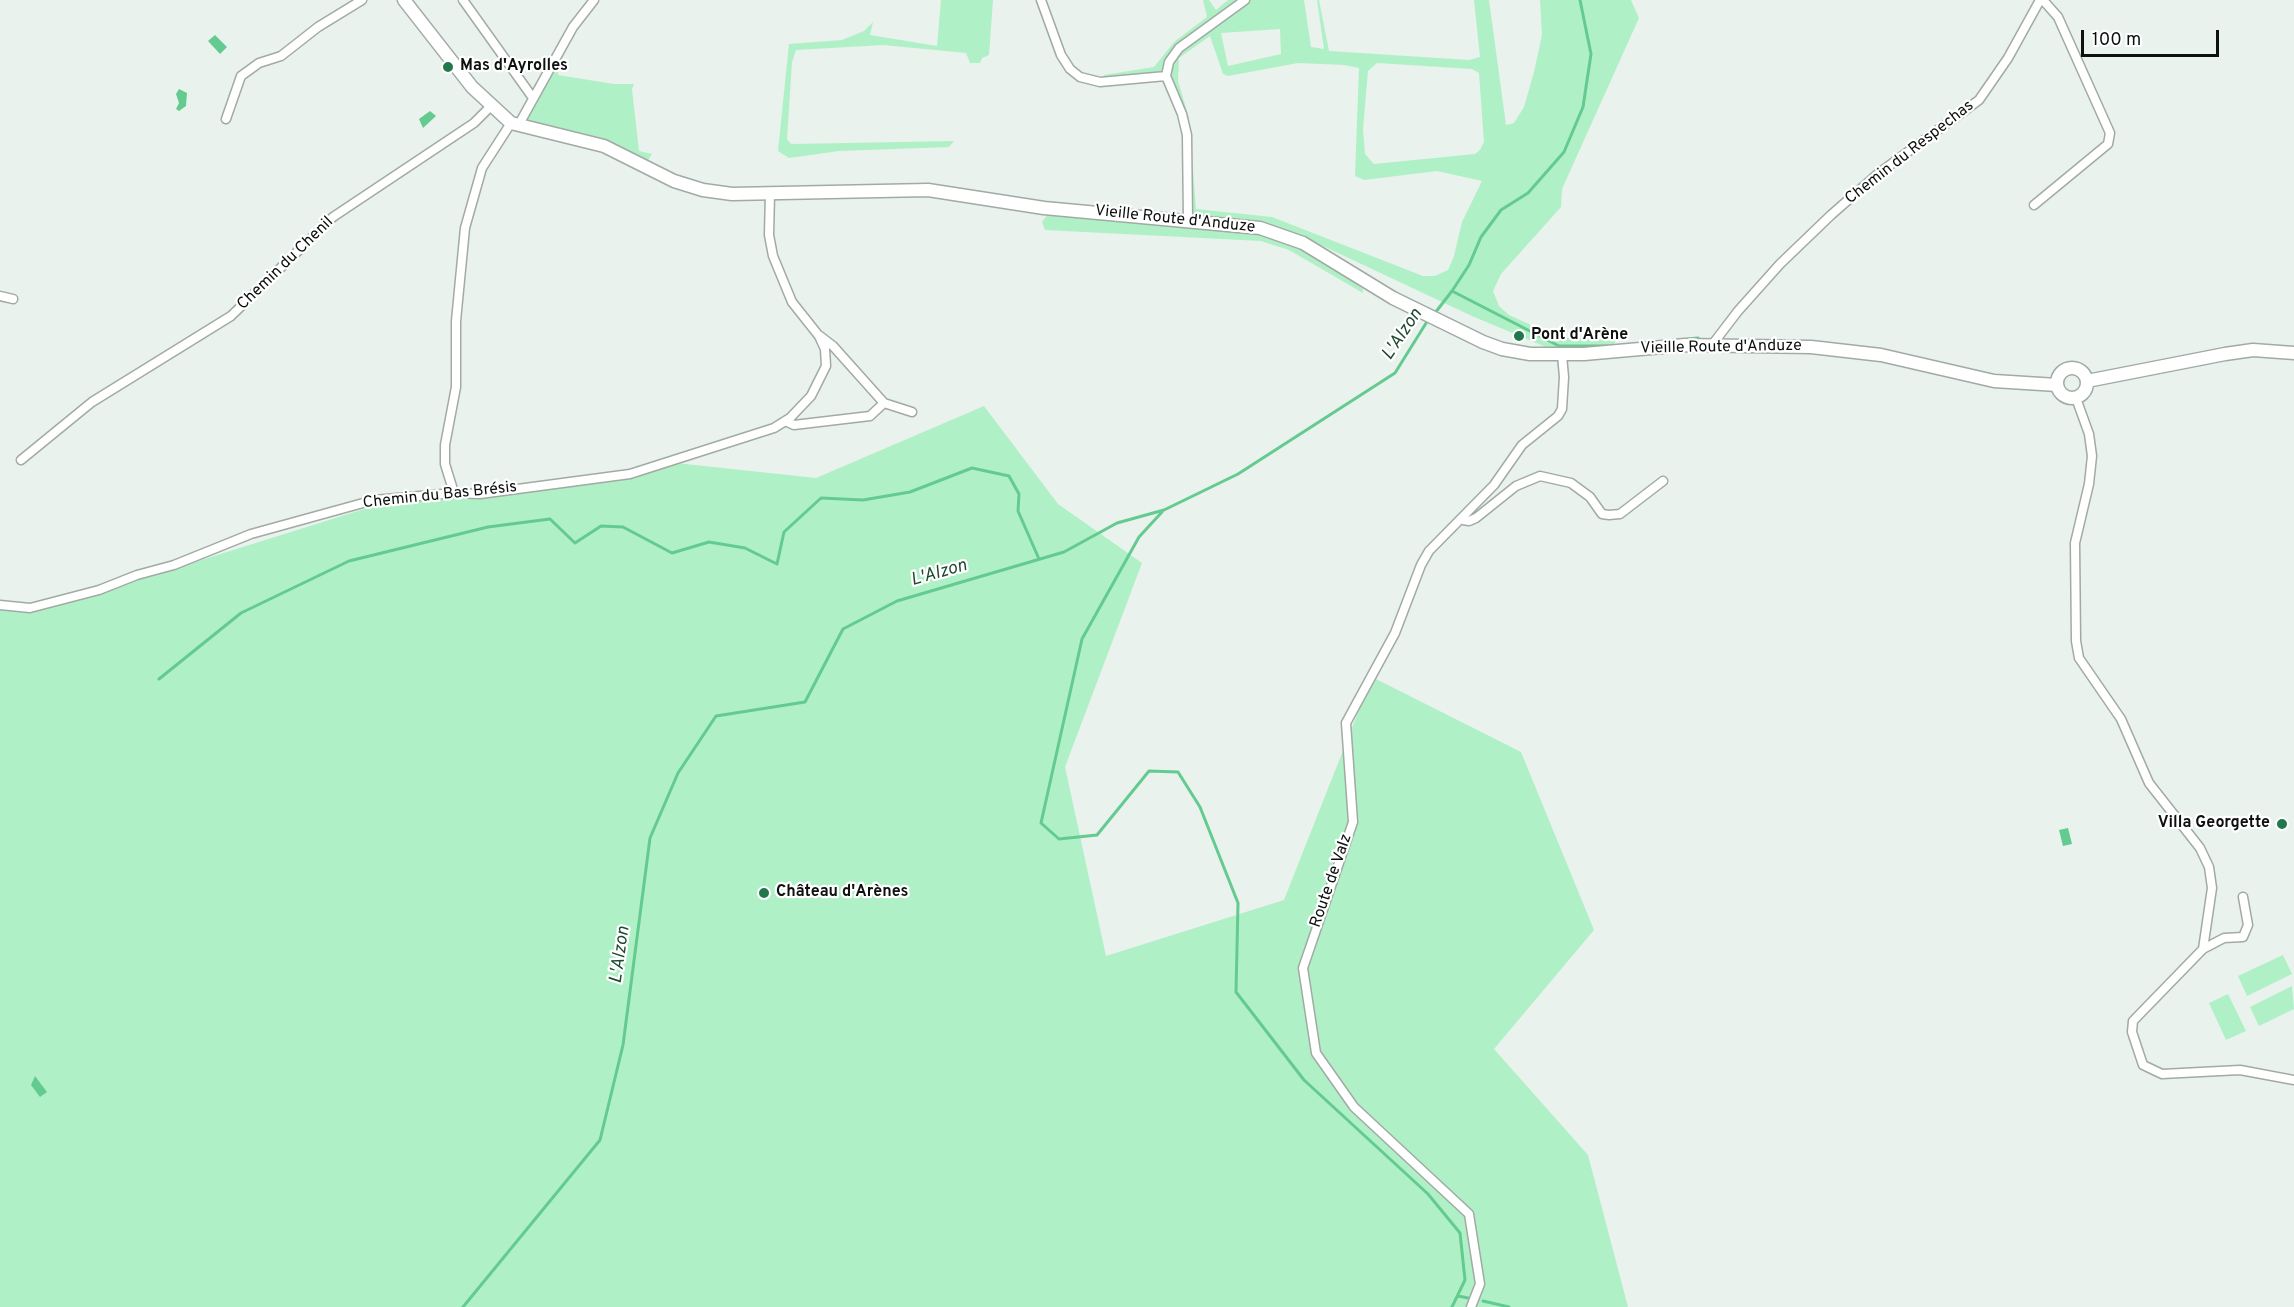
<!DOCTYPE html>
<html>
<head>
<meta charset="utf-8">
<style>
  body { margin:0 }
  #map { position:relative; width:2294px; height:1307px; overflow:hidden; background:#e9f2ec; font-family:Overpass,sans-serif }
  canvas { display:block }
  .scale { position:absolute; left:2081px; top:30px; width:138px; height:27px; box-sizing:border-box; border:3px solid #0d100e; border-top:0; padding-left:8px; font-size:18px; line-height:21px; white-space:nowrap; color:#0d100e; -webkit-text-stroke:4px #fff; paint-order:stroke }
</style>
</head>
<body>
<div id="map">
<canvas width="2294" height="1307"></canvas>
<div class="scale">100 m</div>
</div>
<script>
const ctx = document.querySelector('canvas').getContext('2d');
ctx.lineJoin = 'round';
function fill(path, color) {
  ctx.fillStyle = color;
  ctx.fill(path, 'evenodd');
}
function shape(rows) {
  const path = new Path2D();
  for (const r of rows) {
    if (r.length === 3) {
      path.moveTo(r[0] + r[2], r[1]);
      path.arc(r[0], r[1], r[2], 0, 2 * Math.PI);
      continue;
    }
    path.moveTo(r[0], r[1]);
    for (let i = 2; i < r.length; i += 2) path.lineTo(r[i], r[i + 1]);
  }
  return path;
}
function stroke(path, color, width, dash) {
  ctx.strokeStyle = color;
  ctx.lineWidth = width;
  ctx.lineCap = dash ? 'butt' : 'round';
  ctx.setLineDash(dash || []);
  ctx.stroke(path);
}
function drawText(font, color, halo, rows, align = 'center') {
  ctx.font = font + ' Overpass,sans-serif';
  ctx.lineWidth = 4.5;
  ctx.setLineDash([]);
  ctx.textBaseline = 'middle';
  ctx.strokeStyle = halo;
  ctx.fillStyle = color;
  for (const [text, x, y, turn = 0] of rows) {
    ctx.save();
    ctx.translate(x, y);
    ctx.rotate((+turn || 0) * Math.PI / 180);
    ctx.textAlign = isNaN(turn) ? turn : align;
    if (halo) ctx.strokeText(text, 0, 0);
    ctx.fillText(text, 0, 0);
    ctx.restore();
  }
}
fill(shape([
  [941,0,993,0,989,55,982,58,980,63,970,63,966,53,883,45,796,50,792,62,787,139,791,144,954,141,949,147,839,151,789,158,778,151,789,44,842,40,864,31,873,22,870,35,937,46],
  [1203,0,1209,0,1216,10,1228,0,1304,0,1311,47,1324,49,1317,0,1319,0,1329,51,1469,60,1480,57,1474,0,1489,0,1506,125,1514,123,1524,107,1534,72,1542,35,1540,0,1631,0,1639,18,1562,189,1561,207,1501,274,1493,291,1499,306,1509,315,1544,331,1550,337,1616,340,1614,344,1611,347,1553,350,1472,316,1306,238,1268,224,1188,215,1187,135,1167,76,1105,82,1104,75,1154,67,1174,42,1207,17],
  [1280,29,1281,54,1228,66,1221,33],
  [1210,36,1223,74,1228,76,1298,63,1344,65,1359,68,1355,176,1364,180,1437,171,1482,181,1462,222,1454,256,1448,270,1435,276,1423,276,1272,217,1196,209,1189,118,1178,81,1179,58],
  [1377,63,1472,69,1479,73,1484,142,1480,150,1475,154,1374,164,1365,154,1363,129,1368,71],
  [573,36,575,37,572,38,558,67,558,75,614,84,634,84,632,89,639,151,652,154,647,162,524,121,570,37],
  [1048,214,1255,232,1302,250,1329,264,1363,289,1363,293,1289,250,1261,241,1045,230,1042,222],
  [984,406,1058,504,1142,563,1065,767,1106,956,1284,900,1372,677,1521,752,1594,930,1494,1049,1588,1155,1628,1307,0,1307,0,610,24,612,179,567,377,505,564,485,676,463,816,478],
  [2283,955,2292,974,2247,996,2238,976],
  [2292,986,2294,1009,2259,1026,2250,1007],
  [2228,994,2246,1031,2226,1040,2209,1003]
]), '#b0f0c7');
fill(shape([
  [215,35,227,47,220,54,208,41],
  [179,89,187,93,186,106,179,111,176,109,179,103,176,94],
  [430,111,436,116,423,128,419,119],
  [2068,828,2072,844,2063,846,2059,830],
  [35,1076,47,1092,40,1097,31,1085]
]), '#64cb90');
stroke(shape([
  [1452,291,1559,346,1607,346],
  [1435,313,1452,291,1469,265,1481,237,1501,210,1528,193,1564,152,1583,107,1591,54,1580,0],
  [1688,339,1698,338],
  [1162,512,1139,537,1082,639,1041,823,1059,839,1097,835,1149,771,1178,772,1200,807,1238,903,1236,992,1304,1080,1428,1194,1460,1233,1465,1280,1452,1307],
  [159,679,241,613,349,561,488,527,550,519,575,543,601,526,623,527,672,553,709,542,745,548,777,564,784,532,821,498,863,500,910,492,972,468,1009,476,1019,494,1018,511,1039,559],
  [1458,1296,1468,1298],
  [1483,1301,1509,1307],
  [463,1307,600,1140,623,1045,650,838,678,773,716,716,805,702,843,629,897,601,1064,552,1117,523,1164,510,1238,474,1395,373,1428,320]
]), '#64cb90', 3);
const street = shape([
  [463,0,533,98],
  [1041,0,1061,55,1070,69,1080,77,1100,82,1166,76,1182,114,1187,135,1188,220],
  [1166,76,1169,62,1179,48,1245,0],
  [226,119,241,76,259,63,281,56,318,27,362,0],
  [518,126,573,27,594,0],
  [2034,205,2108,144,2110,133,2058,17,2043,0],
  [0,296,13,299],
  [820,336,833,346,884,403,912,412],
  [1712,345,1738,311,1780,264,1831,215,1879,173,1979,100,2008,58,2040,0],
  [2076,398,2089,434,2092,456,2089,484,2075,543,2076,641,2079,658,2121,719,2149,783,2200,848,2209,867,2212,888,2203,949],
  [785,421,794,425,870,416,884,403],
  [21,460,92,402,231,316,333,217,474,123,490,107],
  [454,493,445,464,445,445,456,387,456,321,465,228,482,168,511,123],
  [1463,520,1469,521,1476,518,1516,486,1540,476,1571,483,1590,497,1602,514,1609,515,1620,514,1663,481],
  [0,605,30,608,99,590,137,575,174,565,251,534,374,500,454,493,480,494,630,474,774,428,790,418,811,396,826,366,825,349,819,336,792,302,773,256,769,235,770,194],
  [2243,897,2248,925,2243,937,2224,938,2203,949,2133,1021,2132,1032,2143,1065,2162,1074,2240,1070,2294,1080],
  [1471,1307,1480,1284,1469,1214,1354,1107,1316,1053,1303,968,1353,822,1346,723,1395,633,1421,565,1429,551,1494,485,1522,445,1558,416,1562,409,1564,377,1562,355]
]);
const secondary = shape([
  [404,0,472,87,511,123,604,146,674,181,703,190,732,194,928,190,1044,208,1260,228,1303,243,1393,298,1483,342,1502,349,1530,354,1584,354,1685,345,1811,347,1881,355,1994,381,2057,385],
  [2072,383,15],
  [2087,381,2225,354,2253,350,2294,353]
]);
stroke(street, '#a2aaa4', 11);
stroke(secondary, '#a2aaa4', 15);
stroke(street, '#fff', 8);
stroke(secondary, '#fff', 12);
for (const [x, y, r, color] of [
  [448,67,6,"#21784c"],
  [1519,336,6,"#21784c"],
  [2282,824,6,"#21784c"],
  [764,893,6,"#21784c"]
]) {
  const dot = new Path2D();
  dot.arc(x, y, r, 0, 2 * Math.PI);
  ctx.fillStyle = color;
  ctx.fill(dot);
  stroke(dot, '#fff', 2);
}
drawText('bold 16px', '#0d100e', '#fff', [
  ["Mas d'Ayrolles",460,67],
  ["Pont d'Arène",1531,336],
  ["Villa Georgette",2270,824,"right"],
  ["Château d'Arènes",776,893]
], 'left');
drawText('16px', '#0d100e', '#fff', [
  ["Chemin du Respechas",1910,153,-38],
  ["Vieille Route d'Anduze",1175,220,6],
  ["Chemin du Chenil",286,264,-44],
  ["Vieille Route d'Anduze",1721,348,-1],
  ["Chemin du Bas Brésis",440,496,-6],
  ["Route de Valz",1332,881,-71]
]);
drawText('italic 18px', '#1f4931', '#fff', [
  ["L'Alzon",1403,335,-56],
  ["L'Alzon",939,574,-16],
  ["L'Alzon",621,955,-82]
]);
</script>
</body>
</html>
